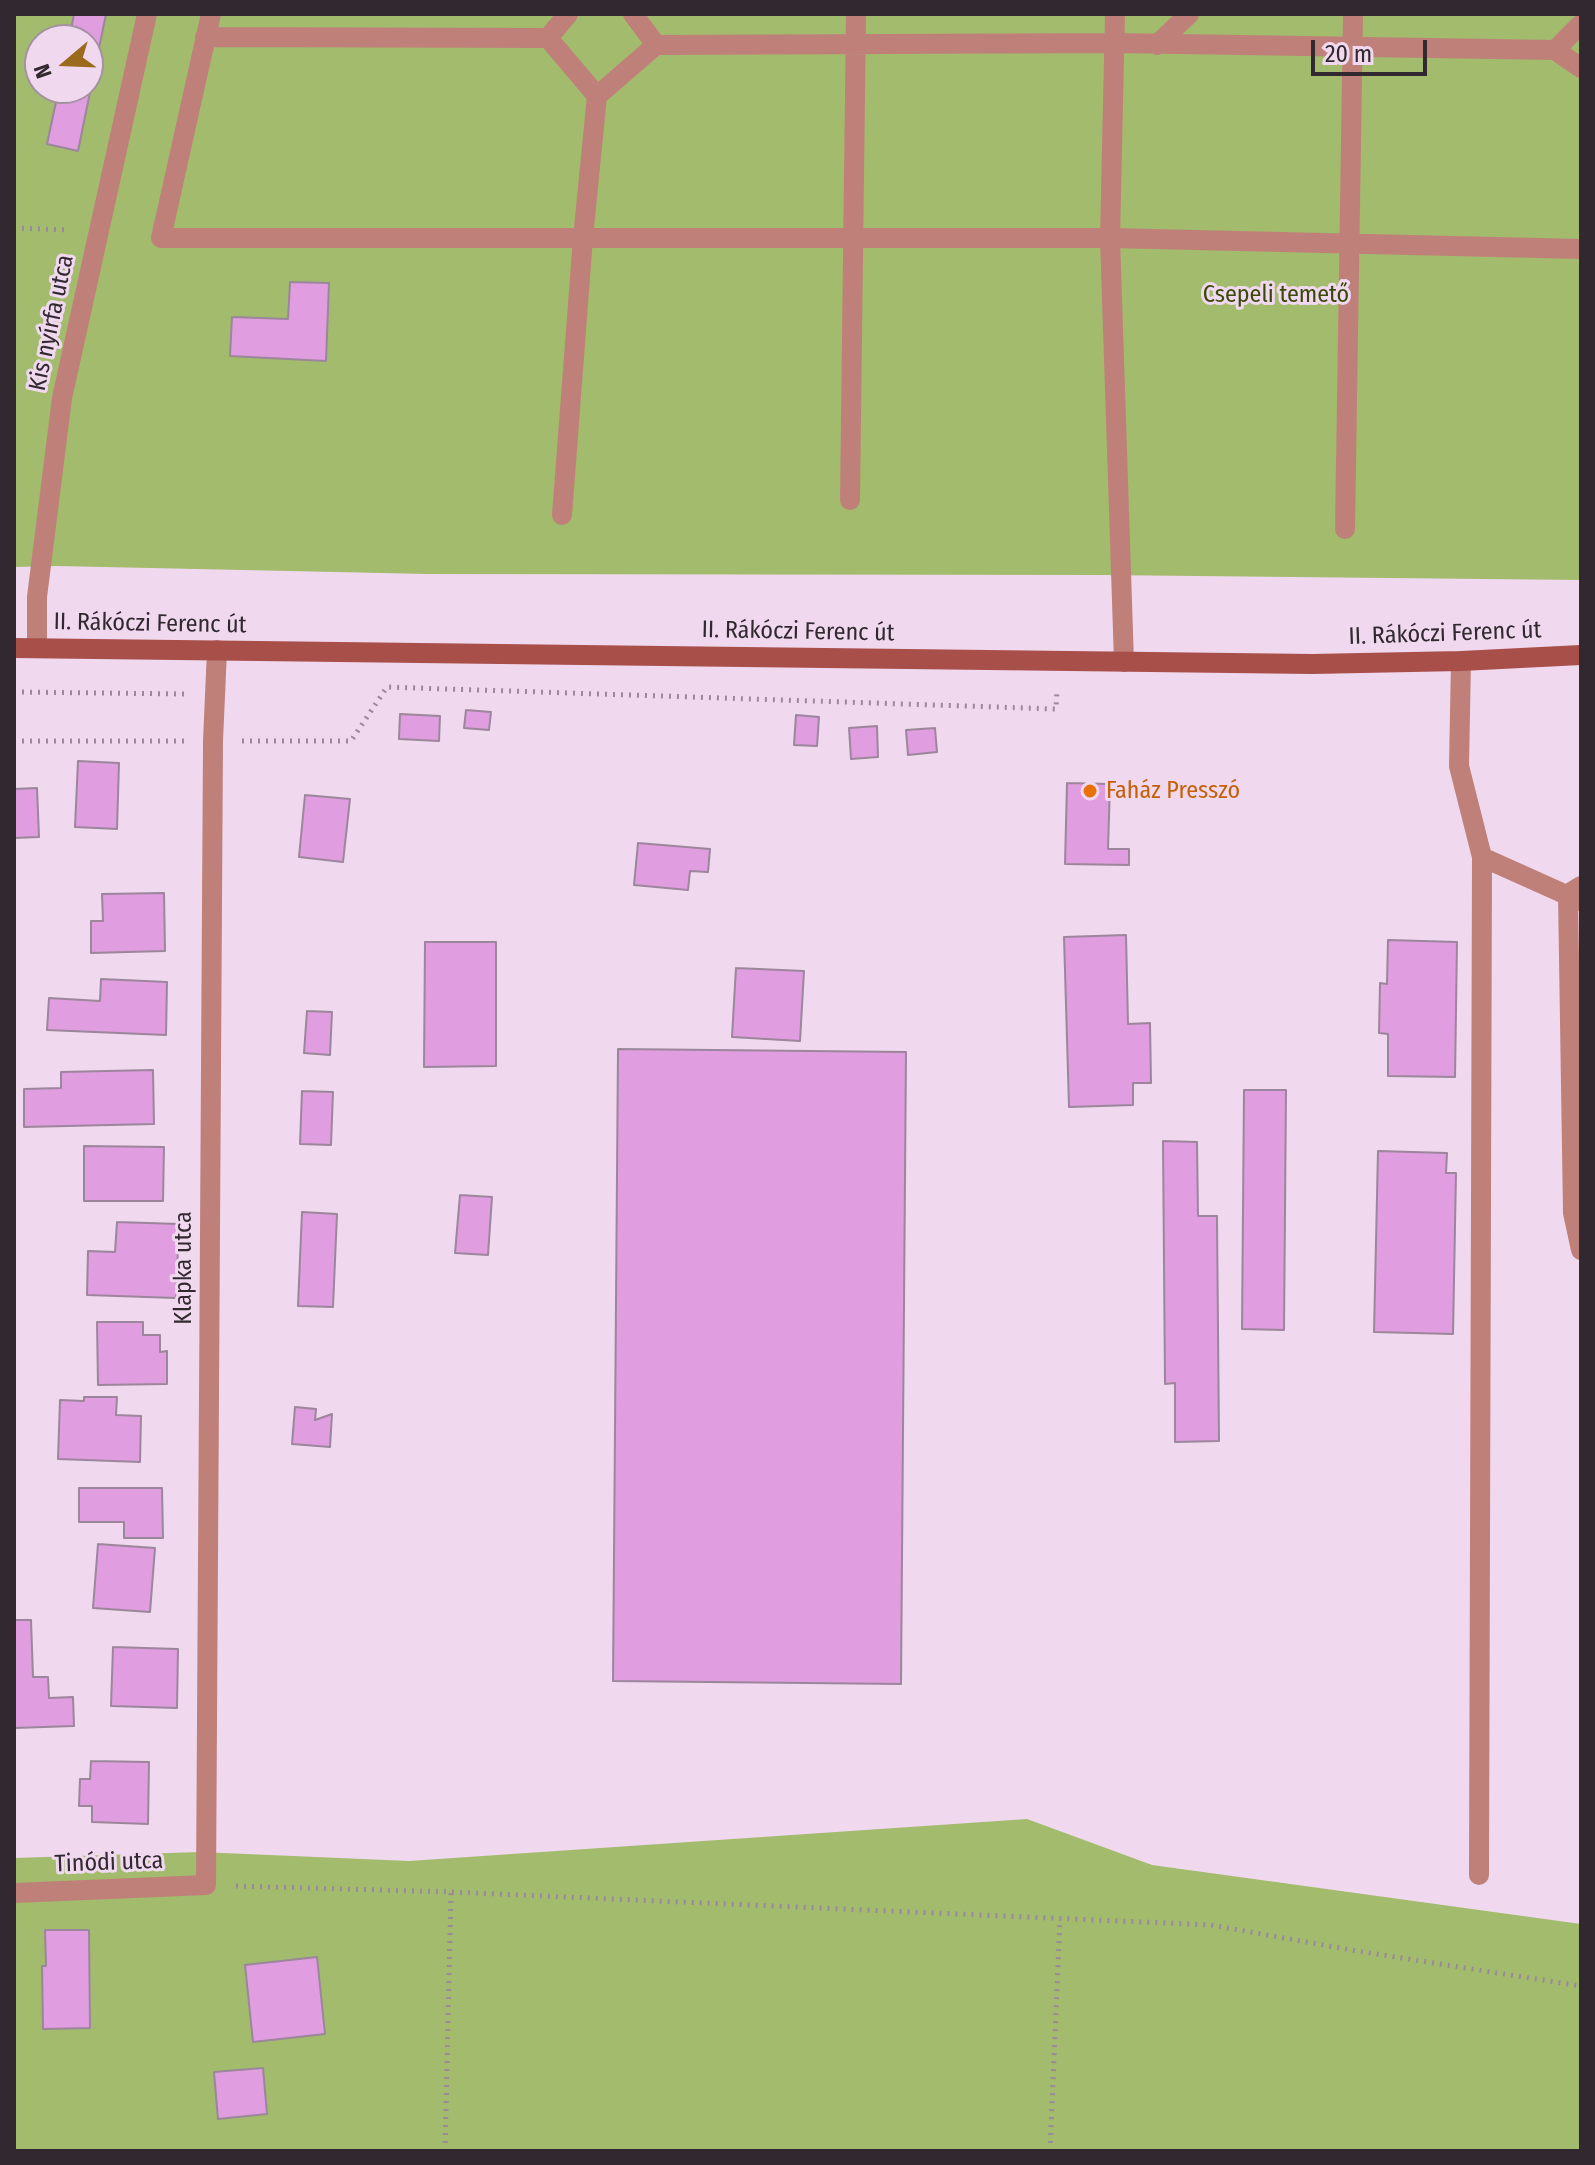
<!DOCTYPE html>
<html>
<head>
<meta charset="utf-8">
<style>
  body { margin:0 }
  #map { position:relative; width:1595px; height:2165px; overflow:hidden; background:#f0d9ef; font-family:"Fira Sans Condensed",sans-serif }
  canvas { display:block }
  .frame { position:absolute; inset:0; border:16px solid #312830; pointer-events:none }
  .north { position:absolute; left:24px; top:24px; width:80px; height:80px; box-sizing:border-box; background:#f0d9ef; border:2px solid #a492a3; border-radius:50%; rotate:251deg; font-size:22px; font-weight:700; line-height:32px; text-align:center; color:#312830 }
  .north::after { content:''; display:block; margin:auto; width:28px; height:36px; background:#9b6a1d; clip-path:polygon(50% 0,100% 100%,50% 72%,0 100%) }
  .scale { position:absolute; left:1311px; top:40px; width:116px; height:36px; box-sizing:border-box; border:4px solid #312830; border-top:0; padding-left:10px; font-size:24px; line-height:28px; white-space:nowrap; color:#312830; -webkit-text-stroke:6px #f0d9ef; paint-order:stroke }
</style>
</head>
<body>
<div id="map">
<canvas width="1595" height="2165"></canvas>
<div class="frame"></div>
<div class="north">N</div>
<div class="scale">20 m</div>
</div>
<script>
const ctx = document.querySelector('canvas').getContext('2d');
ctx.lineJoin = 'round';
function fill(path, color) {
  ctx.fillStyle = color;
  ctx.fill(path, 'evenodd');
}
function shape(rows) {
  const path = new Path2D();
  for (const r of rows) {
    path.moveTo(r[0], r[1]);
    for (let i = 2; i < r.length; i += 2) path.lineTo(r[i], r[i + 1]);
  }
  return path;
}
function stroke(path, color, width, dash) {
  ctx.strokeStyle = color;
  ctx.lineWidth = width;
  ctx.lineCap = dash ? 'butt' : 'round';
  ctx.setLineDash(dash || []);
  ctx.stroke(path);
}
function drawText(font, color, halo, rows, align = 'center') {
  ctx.font = font + ' "Fira Sans Condensed",sans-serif';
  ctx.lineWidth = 6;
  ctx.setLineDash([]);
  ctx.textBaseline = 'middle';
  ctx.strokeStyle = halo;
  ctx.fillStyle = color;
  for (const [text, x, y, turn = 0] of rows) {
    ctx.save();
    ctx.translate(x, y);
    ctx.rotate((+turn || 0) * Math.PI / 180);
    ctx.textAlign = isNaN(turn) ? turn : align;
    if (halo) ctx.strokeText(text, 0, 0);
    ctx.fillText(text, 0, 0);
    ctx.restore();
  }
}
fill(shape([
  [14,14,1581,14,1581,580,1101,575,428,574,57,566,14,567],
  [40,40,88,40,88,88,40,88],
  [1027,1819,1152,1865,1581,1924,1581,2151,14,2151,14,1858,200,1852,409,1861]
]), '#a3bb6d');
const building = shape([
  [74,14,106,14,78,151,47,144,59,88,88,88,88,40,69,40,74,14],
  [290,282,329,283,326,361,230,356,232,317,288,319,290,282],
  [466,710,491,712,489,730,464,728,466,710],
  [400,714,440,716,439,741,399,739,400,714],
  [796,715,819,717,817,746,794,745,796,715],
  [877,726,878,757,851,759,849,728,877,726],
  [935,728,937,752,908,755,906,730,935,728],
  [78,761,119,763,117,829,75,827,78,761],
  [1067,783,1110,784,1108,849,1129,849,1129,865,1065,864,1067,783],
  [37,788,39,837,14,838,14,789,37,788],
  [305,795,350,799,343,862,299,857,305,795],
  [638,843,710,849,708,872,690,871,688,890,634,885,638,843],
  [164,893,165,951,91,953,91,921,103,921,102,894,164,893],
  [1126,935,1128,1024,1150,1023,1151,1083,1133,1083,1133,1105,1069,1107,1064,937,1126,935],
  [1388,940,1457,942,1455,1077,1388,1076,1388,1034,1379,1033,1380,983,1387,984,1388,940],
  [425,942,496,942,496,1066,424,1067,425,942],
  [736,968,804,971,800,1041,732,1037,736,968],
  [101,979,167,982,166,1035,47,1030,49,998,100,1001,101,979],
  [307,1011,332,1012,330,1055,304,1053,307,1011],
  [618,1049,906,1052,901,1684,613,1681,618,1049],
  [153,1070,154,1124,24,1127,24,1089,61,1088,61,1072,153,1070],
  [1244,1090,1286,1090,1284,1330,1242,1329,1244,1090],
  [302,1091,333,1092,331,1145,300,1144,302,1091],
  [1163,1141,1197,1142,1198,1216,1217,1216,1219,1441,1175,1442,1175,1383,1165,1384,1163,1141],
  [84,1146,164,1147,163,1201,84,1201,84,1146],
  [1378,1151,1447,1153,1446,1173,1456,1173,1453,1334,1374,1332,1378,1151],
  [460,1195,492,1197,488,1255,455,1253,460,1195],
  [302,1212,337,1214,333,1307,298,1306,302,1212],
  [117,1222,179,1224,176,1298,87,1295,88,1251,115,1252,117,1222],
  [97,1322,143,1322,143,1335,160,1335,160,1352,167,1351,167,1384,98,1385,97,1322],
  [84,1397,117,1397,116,1415,141,1416,140,1462,58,1459,60,1400,84,1401,84,1397],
  [295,1407,316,1409,315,1420,332,1414,330,1447,292,1444,295,1407],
  [79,1488,162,1488,163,1538,124,1538,124,1522,79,1522,79,1488],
  [98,1544,155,1548,150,1612,93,1608,98,1544],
  [14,1620,31,1620,33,1677,48,1677,49,1698,73,1697,74,1726,14,1728,14,1620],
  [113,1647,178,1649,177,1708,111,1706,113,1647],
  [91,1761,149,1762,148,1824,92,1822,92,1806,79,1806,80,1779,90,1779,91,1761],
  [45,1930,89,1930,90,2028,43,2029,42,1966,46,1966,45,1930],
  [317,1957,325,2034,253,2042,245,1965,317,1957],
  [263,2068,267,2114,218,2119,214,2072,263,2068]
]);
fill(building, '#e09ddf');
stroke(building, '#9b869b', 2);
stroke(shape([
  [14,228,69,230],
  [14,692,186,694],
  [14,741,184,741],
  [242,741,351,741,387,687,1056,709,1057,690],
  [236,1886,451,1892,1211,1925,1357,1951,1581,1986],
  [445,2151,451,1892],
  [1050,2151,1060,1919]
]), '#9a8999', 5, [2, 6]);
stroke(shape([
  [211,14,161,238,1110,238,1581,249],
  [1115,14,1110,238,1124,662],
  [1581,24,1555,50,1581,68],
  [205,37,548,38],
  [656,45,1115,43,1555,50],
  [1157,45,1189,14],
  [597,96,656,45,633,14],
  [850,500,856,14],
  [562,515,583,238,597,96,548,38,568,14],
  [1345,529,1353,14],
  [37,648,37,597,62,398,147,14],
  [1461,661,1459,766,1482,857,1479,1875],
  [1482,857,1580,901],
  [1581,886,1568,894,1573,1213,1581,1250]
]), '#bf807a', 20);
stroke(shape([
  [14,1893,206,1885,213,741,217,650]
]), '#bf807a', 20);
stroke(shape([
  [14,648,1312,664,1461,661,1581,655]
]), '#a94f49', 20);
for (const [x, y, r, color] of [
  [1090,791,8,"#e8710a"]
]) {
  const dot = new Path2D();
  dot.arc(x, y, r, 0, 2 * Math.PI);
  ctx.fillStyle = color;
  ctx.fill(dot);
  stroke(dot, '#f0d9ef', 3);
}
drawText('24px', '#3a4908', '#f0d9ef', [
  ["Csepeli temető",1276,295]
]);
drawText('24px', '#312830', '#f0d9ef', [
  ["Kis nyírfa utca",52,323,-78],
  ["II. Rákóczi Ferenc út",150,624,1],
  ["II. Rákóczi Ferenc út",798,632,1],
  ["II. Rákóczi Ferenc út",1445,634,-2],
  ["Klapka utca",184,1268,-90],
  ["Tinódi utca",109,1863,-2]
]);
drawText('24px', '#c56008', '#f0d9ef', [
  ["Faház Presszó",1106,791]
], 'left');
</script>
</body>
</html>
